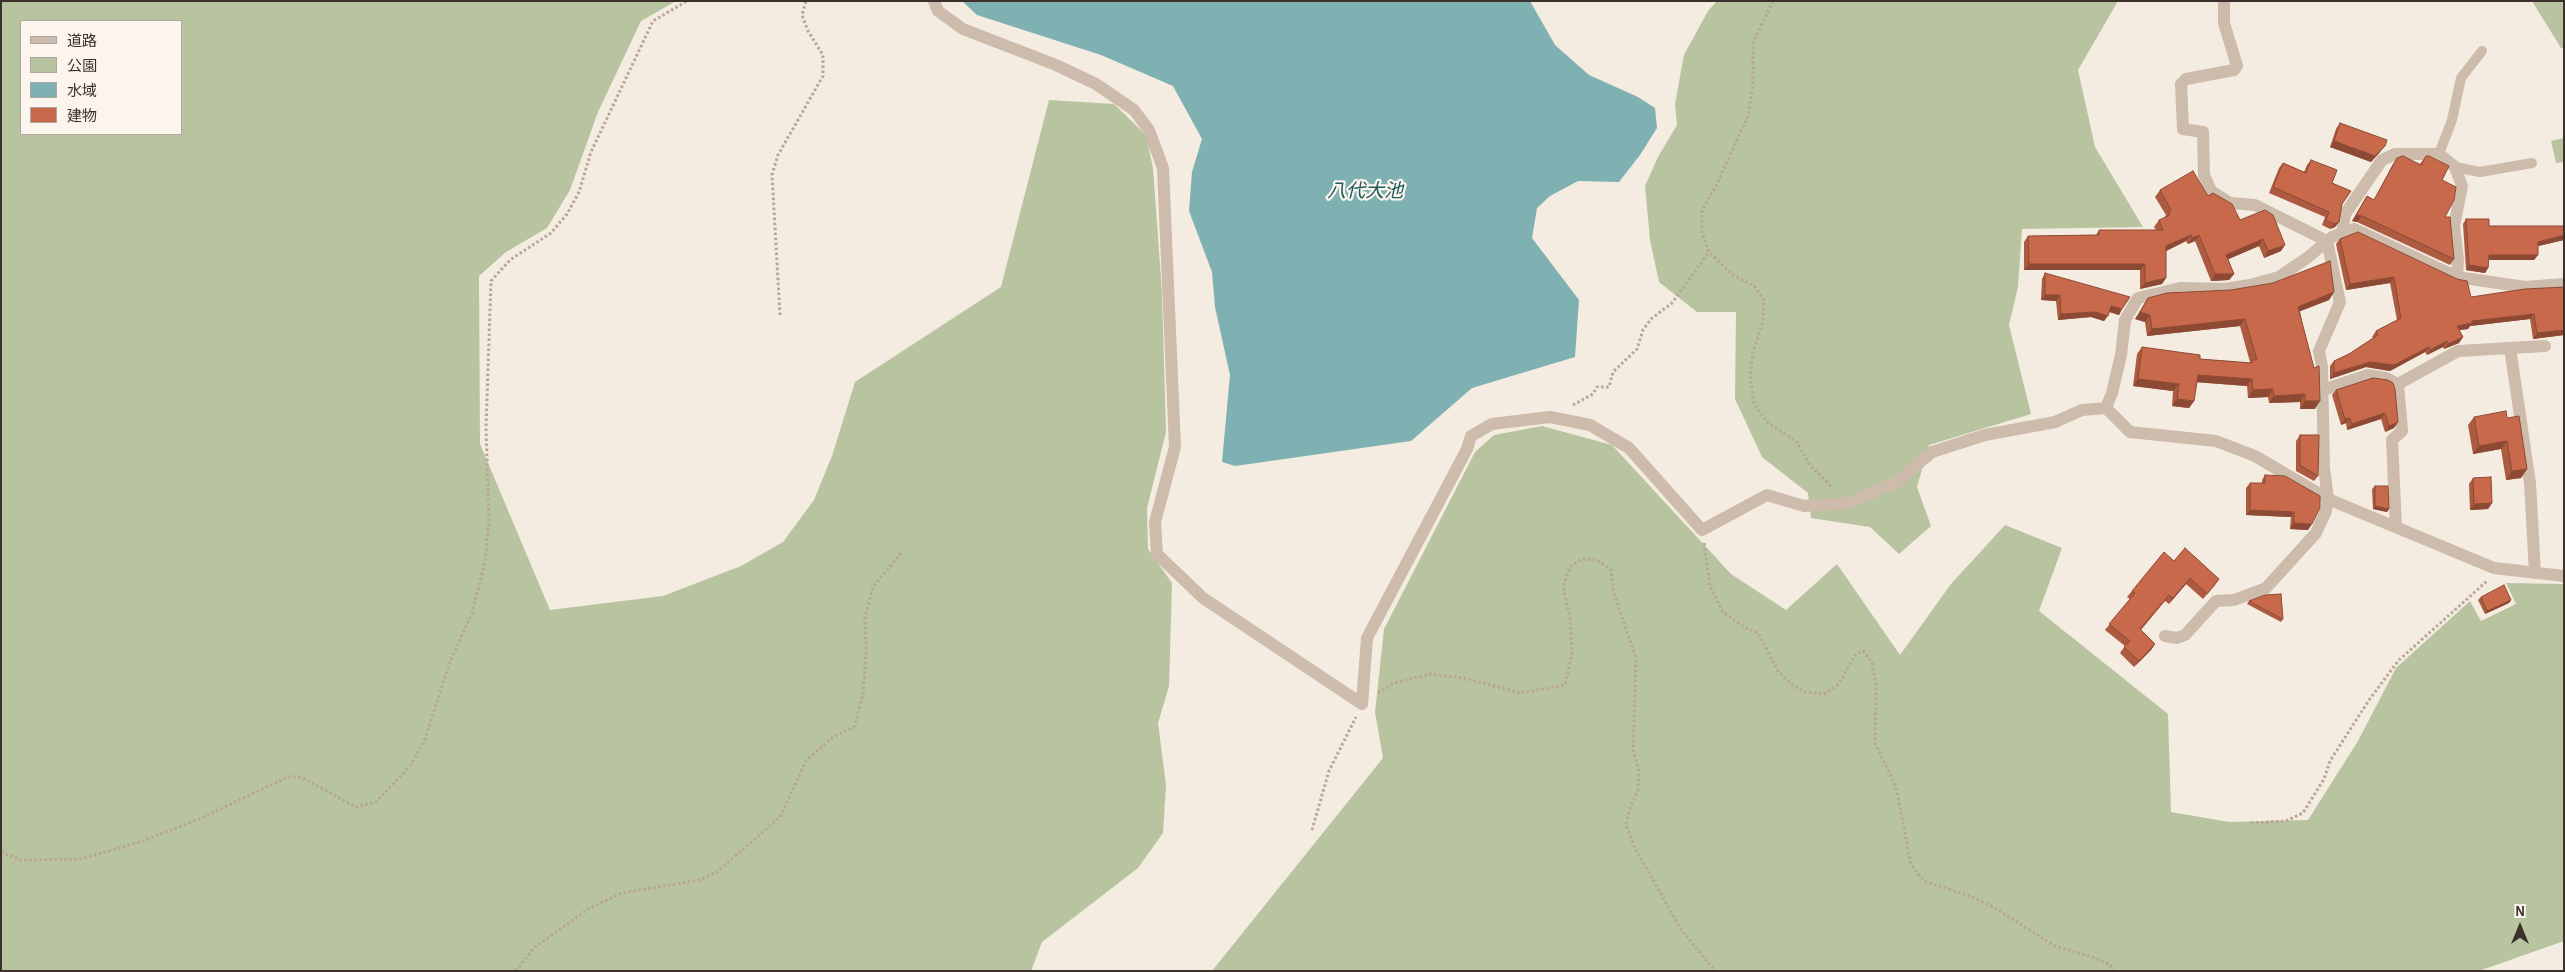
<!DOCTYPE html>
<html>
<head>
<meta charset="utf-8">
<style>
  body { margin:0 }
  #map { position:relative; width:2565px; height:972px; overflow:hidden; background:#f4ebe1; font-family:"Alegreya Sans","Noto Sans JP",sans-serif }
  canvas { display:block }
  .frame { position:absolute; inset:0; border:2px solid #3b302b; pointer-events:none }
  .legend { position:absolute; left:20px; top:20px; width:162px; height:115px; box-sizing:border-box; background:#fbf5ee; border:1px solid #aea6a0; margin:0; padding:6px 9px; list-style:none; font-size:15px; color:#3b302b }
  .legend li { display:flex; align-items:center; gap:10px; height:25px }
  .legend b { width:25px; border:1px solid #aea6a0 }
  .north { position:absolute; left:2495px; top:902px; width:50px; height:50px; -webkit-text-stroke:4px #fbf5ee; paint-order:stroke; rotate:0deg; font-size:14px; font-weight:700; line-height:20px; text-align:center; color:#3b302b }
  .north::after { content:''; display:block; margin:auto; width:18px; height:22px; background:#3b302b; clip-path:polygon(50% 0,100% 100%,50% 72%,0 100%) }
</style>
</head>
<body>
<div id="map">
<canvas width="2565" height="972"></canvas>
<div class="frame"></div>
<ul class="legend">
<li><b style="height:6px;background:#cdbbac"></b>道路</li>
<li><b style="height:14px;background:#b8c4a0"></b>公園</li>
<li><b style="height:14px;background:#7fb0b2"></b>水域</li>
<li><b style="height:14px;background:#c8694b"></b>建物</li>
</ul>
<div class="north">N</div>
</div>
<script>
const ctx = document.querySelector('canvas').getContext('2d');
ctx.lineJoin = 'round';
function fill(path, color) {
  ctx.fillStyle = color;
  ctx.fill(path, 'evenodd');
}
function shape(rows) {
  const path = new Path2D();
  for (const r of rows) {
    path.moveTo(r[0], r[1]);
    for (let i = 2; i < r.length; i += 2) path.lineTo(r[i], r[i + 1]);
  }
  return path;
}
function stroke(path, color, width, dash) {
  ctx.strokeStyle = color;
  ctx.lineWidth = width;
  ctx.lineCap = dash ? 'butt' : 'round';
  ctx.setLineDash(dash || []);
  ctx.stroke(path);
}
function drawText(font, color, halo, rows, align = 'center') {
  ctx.font = font + ' "Alegreya Sans","Noto Sans JP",sans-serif';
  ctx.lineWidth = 4.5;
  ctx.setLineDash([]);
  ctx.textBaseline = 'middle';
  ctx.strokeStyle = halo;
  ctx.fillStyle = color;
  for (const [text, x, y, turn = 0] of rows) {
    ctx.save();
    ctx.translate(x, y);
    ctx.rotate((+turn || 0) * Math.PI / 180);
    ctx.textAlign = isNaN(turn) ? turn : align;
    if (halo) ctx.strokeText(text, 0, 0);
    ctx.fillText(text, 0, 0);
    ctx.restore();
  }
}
fill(shape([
  [1,1,676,1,641,21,598,112,570,190,547,228,506,252,479,276,480,444,550,610,663,596,741,566,783,542,814,500,832,456,855,382,1001,287,1049,100,1114,104,1146,135,1153,168,1162,293,1166,432,1147,508,1148,549,1172,583,1169,686,1158,723,1166,785,1163,833,1138,868,1042,942,1031,971,1,971],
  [21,21,181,21,181,134,21,134],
  [1717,1,2118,1,2078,70,2095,147,2143,227,2022,229,2018,287,2009,325,2031,414,1929,445,1917,487,1931,526,1899,554,1870,527,1811,518,1808,493,1762,457,1735,399,1736,312,1697,312,1659,282,1650,240,1645,186,1658,157,1677,125,1675,104,1684,55,1708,11],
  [2532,1,2564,1,2564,48,2561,48],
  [2564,138,2564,162,2556,163,2551,141],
  [1542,426,1612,445,1731,574,1786,610,1837,564,1900,655,1951,584,2005,525,2062,548,2039,611,2168,714,2171,812,2229,822,2308,820,2358,741,2396,668,2470,601,2481,621,2516,604,2506,583,2564,584,2564,941,2479,971,1212,971,1383,758,1375,712,1384,629,1475,452,1494,435]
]), '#b8c4a0');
fill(shape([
  [962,1,1530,1,1555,45,1589,75,1638,97,1655,108,1657,128,1640,155,1619,182,1578,181,1550,196,1537,208,1532,238,1579,300,1575,357,1472,388,1411,441,1235,466,1222,462,1230,375,1215,307,1212,272,1189,211,1192,172,1202,139,1173,86,1101,55,977,15]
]), '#7fb0b2');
stroke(shape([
  [1773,1,1753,43,1753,83,1748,116,1715,188,1702,210,1702,232,1709,252,1733,275,1754,286,1764,300,1763,322,1753,352,1750,376,1754,404,1768,423,1796,441,1810,465,1833,488],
  [780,315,772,175,778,155,823,76,823,55,808,31,802,15,806,1],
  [1573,405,1593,394,1597,387,1609,387,1613,372,1637,349,1643,330,1651,319,1672,303,1709,252],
  [1704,543,1710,586,1723,612,1746,628,1758,633,1778,671,1792,685,1806,692,1824,694,1839,684,1855,655,1863,651,1872,663,1876,686,1875,743,1896,787,1911,865,1924,881,1967,895,1990,905,2055,946,2093,957,2109,964,2114,971],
  [1378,693,1394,683,1430,674,1464,678,1520,693,1565,685,1572,653,1570,618,1563,587,1570,567,1581,559,1597,560,1611,570,1614,593,1636,658,1633,751,1639,770,1638,790,1630,808,1626,825,1635,848,1680,928,1715,971],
  [2251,823,2286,821,2303,813,2324,779,2330,761,2369,700,2398,661,2487,581],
  [1312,830,1329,771,1356,717],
  [1,852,21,860,81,859,143,841,199,819,288,777,301,777,356,807,376,802,410,766,424,742,450,662,472,613,485,562,489,520,486,428,491,281,510,260,551,233,567,214,579,192,591,152,653,21,687,1],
  [516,971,534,948,588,909,622,893,699,880,717,872,780,817,806,761,830,739,854,727,863,695,866,651,865,618,873,587,903,551]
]), '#b9a596', 3, [2.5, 2.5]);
stroke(shape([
  [2439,154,2452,120,2461,78,2482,51],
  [2455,167,2480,172,2532,163]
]), '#cdbbac', 10);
stroke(shape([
  [934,1,938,11,963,29,1056,65,1096,84,1134,110,1149,130,1163,168,1175,447,1155,522,1157,554,1203,598,1362,704,1367,638,1467,449,1471,436,1492,424,1550,417,1590,425,1629,448,1702,530,1767,495,1804,506,1848,503,1897,482,1932,452,1985,435,2055,422,2082,410,2106,408,2130,432,2216,441,2255,456,2328,499,2494,568,2564,576],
  [2342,234,2345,214,2382,160,2395,154,2439,154,2455,167,2462,186,2454,226,2458,259,2457,277],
  [2510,348,2530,483,2535,573],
  [2398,384,2458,351,2545,346],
  [2323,390,2368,375,2386,378,2398,384,2402,431,2392,440,2396,527],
  [2106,408,2112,393,2121,355,2125,320,2138,298,2180,288,2225,289,2250,285,2279,277,2307,258,2332,237,2354,229,2457,277,2525,287,2564,284],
  [2165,636,2177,638,2185,635,2216,601,2234,600,2266,588,2316,533,2326,511,2328,499,2324,468,2322,367,2319,351,2340,302,2327,241,2255,205,2230,203,2211,191,2204,175,2203,132,2183,129,2181,84,2186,79,2234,70,2237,66,2224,23,2224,1]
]), '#cdbbac', 12);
fill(shape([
  [2340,123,2380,152,2371,162,2330,147,2336,129],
  [2426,156,2442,180,2445,217,2454,259,2450,265,2357,222,2352,221,2367,196,2374,200,2393,164,2397,158,2420,164],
  [2311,160,2332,183,2342,204,2339,222,2335,227,2330,229,2322,225,2325,217,2269,193,2279,168,2283,163,2304,172,2307,165],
  [2160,190,2208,196,2281,251,2264,258,2259,246,2228,259,2234,274,2229,280,2211,281,2195,241,2188,244,2186,241,2166,251,2166,278,2162,284,2140,289,2140,270,2024,270,2024,242,2028,236,2096,235,2099,230,2156,230,2154,227,2159,220,2164,218,2166,215,2155,197],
  [2466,219,2489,226,2564,240,2538,246,2538,255,2534,260,2489,260,2488,268,2485,273,2466,270,2463,224],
  [2340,239,2471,297,2564,287,2564,335,2533,339,2530,319,2470,326,2468,329,2459,330,2463,337,2459,343,2444,349,2443,347,2427,355,2425,352,2390,371,2366,367,2330,379,2330,366,2334,361,2349,354,2373,338,2372,337,2376,331,2397,320,2390,283,2346,290,2336,244],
  [2045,273,2122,309,2119,315,2109,312,2104,321,2091,317,2058,320,2056,301,2041,300,2042,279],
  [2334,292,2329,300,2300,311,2315,409,2300,409,2300,402,2269,403,2268,397,2248,398,2247,386,2197,382,2194,401,2189,408,2172,406,2173,391,2133,386,2137,354,2142,347,2200,359,2250,363,2250,362,2240,326,2147,336,2145,322,2135,319,2148,298],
  [2373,378,2398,422,2394,428,2385,432,2381,419,2347,430,2346,423,2341,425,2332,395,2336,390],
  [2474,417,2507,418,2527,469,2521,478,2506,480,2501,449,2473,454,2468,425],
  [2300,435,2318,476,2314,481,2296,471,2296,441],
  [2265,475,2308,530,2290,529,2291,517,2246,515,2246,488,2250,483,2262,483,2262,480],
  [2473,478,2492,503,2488,509,2470,510,2469,484],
  [2375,486,2389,509,2387,512,2373,509,2372,489],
  [2174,561,2219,579,2203,599,2186,584,2169,604,2165,601,2141,630,2155,644,2151,650,2134,667,2120,653,2125,646,2105,630,2130,599,2127,597,2132,591],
  [2481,597,2511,600,2509,603,2485,614,2478,600],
  [2249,601,2283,619,2281,622,2247,604]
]), '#ac5a40');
fill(shape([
  [2334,141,2385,146,2380,152,2371,162,2330,147],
  [2356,215,2362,216,2357,222,2352,221],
  [2339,222,2335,227,2330,229,2334,224],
  [2191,235,2186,241,2162,253,2166,246],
  [2199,235,2195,241,2188,244,2192,238],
  [2564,235,2564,240,2534,247,2538,242],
  [2263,239,2259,246,2222,262,2226,255],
  [2285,245,2281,251,2264,258,2268,251],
  [2489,255,2538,255,2534,260,2485,260],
  [2029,264,2145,264,2140,270,2024,270],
  [2469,265,2488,268,2485,273,2466,270],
  [2215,274,2234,274,2229,280,2211,281],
  [2394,277,2390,283,2346,290,2350,284],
  [2166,278,2162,284,2140,289,2145,283],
  [2334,292,2329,300,2293,314,2298,307],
  [2045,295,2060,295,2056,301,2041,300],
  [2111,306,2122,309,2119,315,2107,311],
  [2095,312,2108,316,2104,321,2091,317,2058,320,2061,314],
  [2140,312,2150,315,2145,322,2135,319],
  [2534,314,2530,319,2470,326,2468,329,2453,331,2457,326,2472,321],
  [2245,319,2240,326,2147,336,2152,329],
  [2564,330,2564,335,2533,339,2537,333],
  [2463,337,2459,343,2444,349,2448,344],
  [2447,341,2443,347,2427,355,2430,350],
  [2429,347,2425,352,2390,371,2366,367,2330,379,2334,373,2370,362],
  [2198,375,2252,379,2247,386,2193,382],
  [2138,379,2179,384,2173,391,2133,386],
  [2273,389,2268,397,2248,398,2253,390],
  [2305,394,2300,402,2269,403,2274,396],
  [2177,399,2194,401,2189,408,2172,406],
  [2305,401,2320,401,2315,409,2300,409],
  [2385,413,2381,419,2347,430,2352,424],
  [2350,418,2346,423,2341,425,2345,419],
  [2398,422,2394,428,2385,432,2389,426],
  [2507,441,2501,449,2473,454,2479,446],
  [2527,469,2521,478,2506,480,2512,471],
  [2492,503,2488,509,2470,510,2474,504],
  [2375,506,2389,509,2387,512,2373,509],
  [2250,510,2294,512,2291,517,2246,515],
  [2294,523,2312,524,2308,530,2290,529],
  [2190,578,2186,584,2169,604,2173,598],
  [2219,579,2215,585,2203,599],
  [2511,600,2509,603,2485,614,2487,611],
  [2155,644,2151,650,2134,667,2139,661]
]), '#8c4a34');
const building = shape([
  [2340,123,2387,140,2385,146,2375,156,2334,141,2340,123],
  [2403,156,2421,165,2426,156,2429,156,2449,166,2442,180,2456,187,2454,200,2445,217,2450,217,2454,259,2362,216,2356,215,2367,196,2374,200,2397,158,2403,156],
  [2311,160,2337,170,2332,183,2351,191,2342,204,2339,222,2334,224,2326,220,2329,212,2273,187,2283,163,2306,173,2311,160],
  [2193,171,2208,196,2213,193,2232,204,2240,220,2265,210,2273,215,2285,245,2268,251,2263,239,2226,255,2234,274,2215,274,2199,235,2192,238,2191,235,2166,246,2166,278,2145,283,2145,264,2029,264,2028,236,2099,235,2099,230,2163,230,2159,220,2170,215,2168,212,2171,210,2160,190,2193,171],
  [2466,219,2489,219,2489,226,2564,226,2564,235,2538,242,2538,255,2489,255,2488,268,2469,265,2466,219],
  [2358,232,2457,279,2467,281,2471,297,2525,289,2564,287,2564,330,2537,333,2534,314,2472,321,2472,323,2457,326,2463,337,2448,344,2447,341,2430,350,2429,347,2394,365,2370,362,2334,373,2334,361,2349,354,2378,335,2376,331,2401,318,2394,277,2350,284,2340,239,2358,232],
  [2330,261,2334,292,2298,307,2314,368,2319,366,2320,401,2305,401,2305,394,2274,396,2273,389,2253,390,2252,379,2198,375,2194,401,2177,399,2179,384,2138,379,2142,347,2200,355,2200,359,2252,363,2251,360,2257,360,2245,319,2152,329,2150,315,2140,312,2148,298,2167,293,2231,290,2273,283,2330,261],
  [2045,273,2130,297,2122,309,2111,306,2108,316,2095,312,2061,314,2060,295,2045,295,2045,273],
  [2373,378,2388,380,2393,383,2395,389,2398,422,2389,426,2385,413,2352,424,2350,418,2345,419,2336,390,2373,378],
  [2506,411,2507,418,2519,416,2527,469,2512,471,2507,441,2479,446,2474,417,2506,411],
  [2300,435,2319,435,2318,476,2300,465,2300,435],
  [2265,475,2285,476,2320,496,2320,508,2312,524,2294,523,2294,512,2250,510,2250,483,2265,483,2265,475],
  [2491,477,2492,503,2474,504,2473,478,2491,477],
  [2375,486,2388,486,2389,509,2375,506,2375,486],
  [2185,548,2219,579,2207,594,2190,578,2173,598,2169,595,2140,629,2155,644,2139,661,2124,647,2130,641,2109,624,2135,593,2132,591,2164,552,2174,561,2185,548],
  [2504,585,2511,600,2487,611,2481,597,2504,585],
  [2281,594,2283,619,2249,601,2265,595,2281,594]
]);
fill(building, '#c8694b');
stroke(building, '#8c4a34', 1);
drawText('italic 19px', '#1f5a5e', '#fbf5ee', [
  ["八代大池",1365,191]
]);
</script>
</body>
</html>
